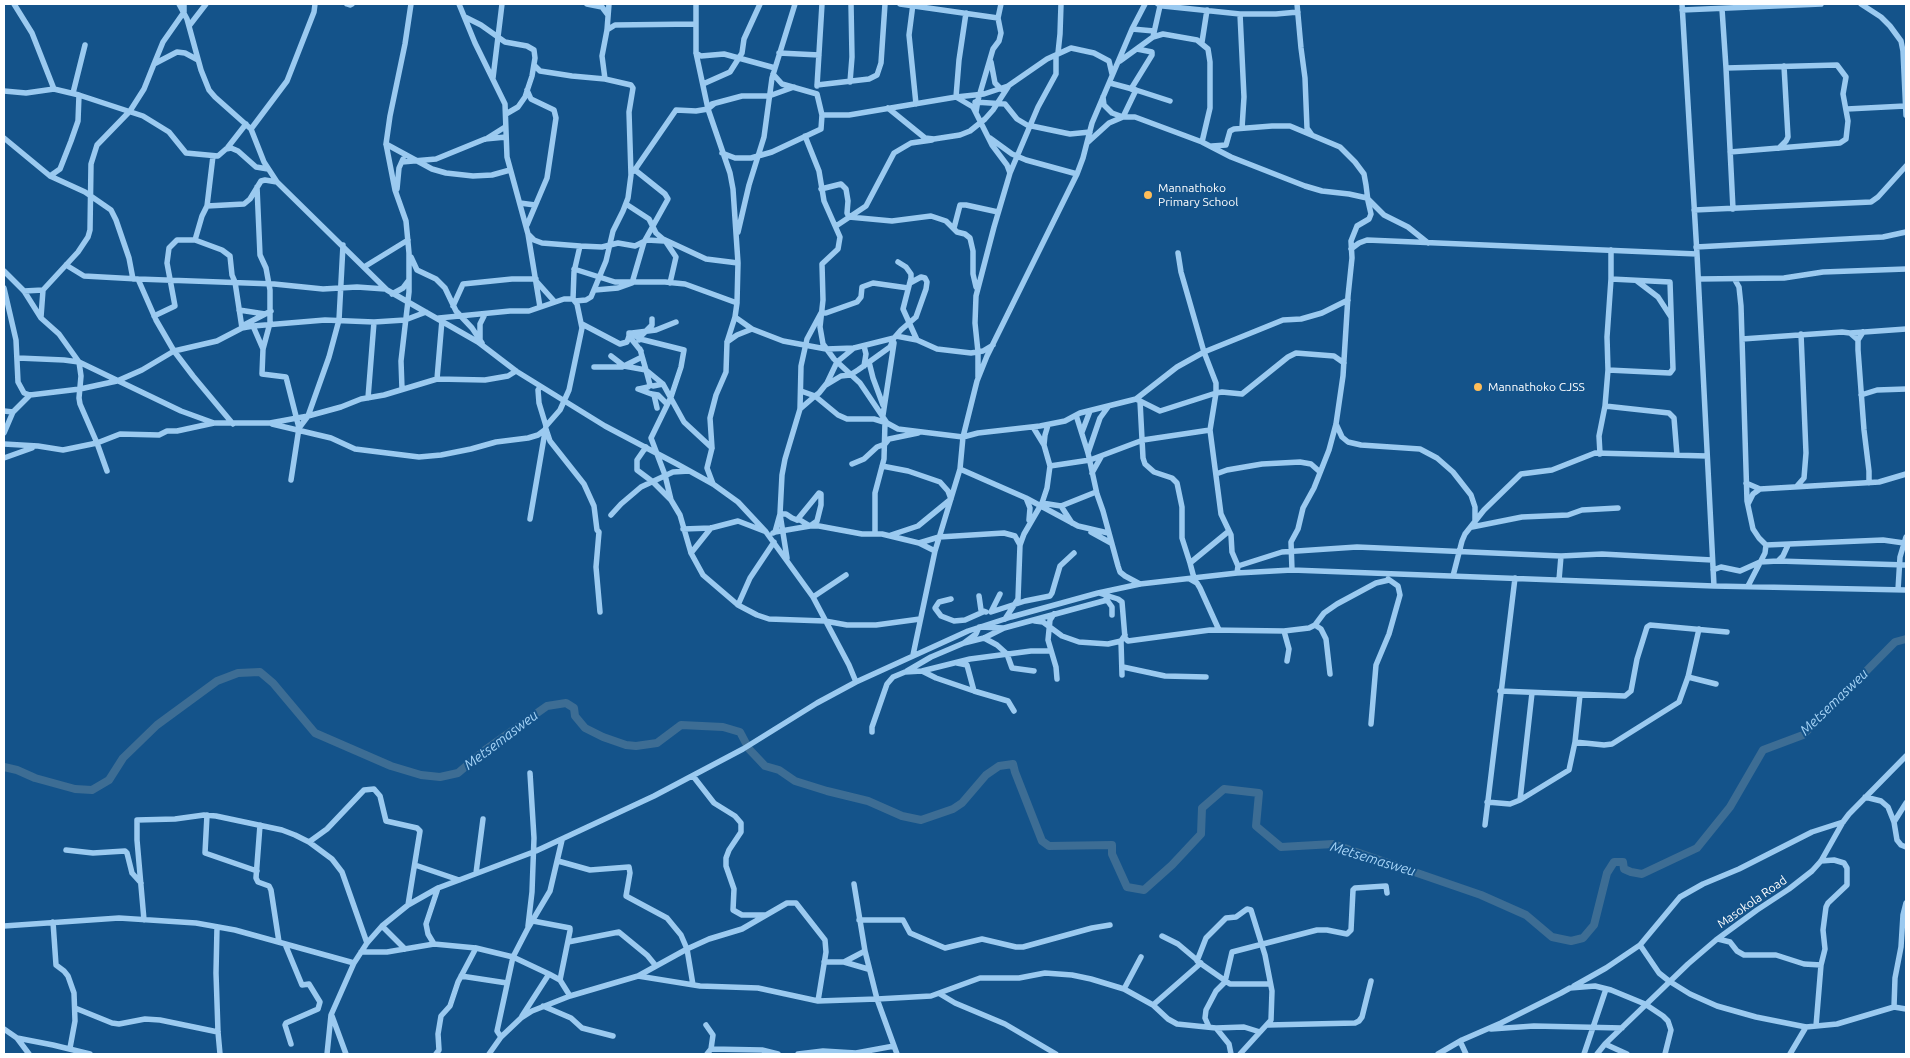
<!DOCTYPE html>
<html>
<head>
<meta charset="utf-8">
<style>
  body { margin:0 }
  #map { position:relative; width:1910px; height:1058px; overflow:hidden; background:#14538a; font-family:Ubuntu,sans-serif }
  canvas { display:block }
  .frame { position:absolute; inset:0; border:5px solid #fff; pointer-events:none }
</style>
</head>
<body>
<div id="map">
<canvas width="1910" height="1058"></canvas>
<div class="frame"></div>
</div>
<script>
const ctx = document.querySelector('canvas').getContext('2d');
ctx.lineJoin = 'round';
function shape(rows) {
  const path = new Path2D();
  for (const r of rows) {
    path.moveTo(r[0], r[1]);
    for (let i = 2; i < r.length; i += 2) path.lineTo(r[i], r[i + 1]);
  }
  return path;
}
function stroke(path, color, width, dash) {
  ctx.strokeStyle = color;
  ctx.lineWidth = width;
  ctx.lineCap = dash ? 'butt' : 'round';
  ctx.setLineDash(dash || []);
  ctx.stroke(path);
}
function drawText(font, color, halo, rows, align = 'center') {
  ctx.font = font + ' Ubuntu,sans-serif';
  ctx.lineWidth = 4;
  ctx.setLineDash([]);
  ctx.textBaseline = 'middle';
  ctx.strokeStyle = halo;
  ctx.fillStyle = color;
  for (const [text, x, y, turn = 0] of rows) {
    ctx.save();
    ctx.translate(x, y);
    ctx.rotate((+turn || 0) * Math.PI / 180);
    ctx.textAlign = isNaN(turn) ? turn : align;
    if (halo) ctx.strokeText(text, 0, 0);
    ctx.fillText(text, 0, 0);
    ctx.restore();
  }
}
stroke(shape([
  [4,767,17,770,35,778,75,789,92,790,109,780,123,758,157,725,217,681,238,673,260,672,273,683,315,733,391,766,421,775,440,777,458,773,485,750,547,706,566,703,574,708,575,716,585,728,603,737,626,745,636,746,657,743,681,725,723,727,740,732,749,749,765,766,779,770,795,781,827,791,868,801,902,816,921,820,953,809,962,803,986,775,999,766,1013,764,1015,772,1042,841,1049,846,1112,845,1112,854,1127,887,1144,890,1172,865,1201,834,1202,808,1224,789,1259,793,1256,826,1281,847,1333,844,1481,895,1526,915,1552,937,1571,941,1583,938,1594,925,1607,873,1614,862,1623,862,1624,869,1631,872,1642,874,1697,848,1730,807,1763,750,1803,735,1895,642,1906,639]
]), '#3d6d94', 8);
stroke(shape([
  [14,4,32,33,54,89],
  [179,4,187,19,201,70,209,90,215,97,251,129,264,162,277,182,387,290,478,342,516,371,605,426,677,464,713,484,738,502,766,532,813,597,849,665,856,682],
  [347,4,350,5,352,4],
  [459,4,475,43,505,104,507,157,528,234,540,307],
  [587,4,602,7,608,15],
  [696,4,696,53,708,109,730,173,733,189,738,263,737,303,735,317,727,342,726,372,716,395,710,418,712,448,707,468,713,484],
  [900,4,998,18,1001,33,999,41,993,49,978,100,976,112],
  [913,4,909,35,916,104],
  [1158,4,1163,6,1240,14,1276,14,1298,12],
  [1297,4,1301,48,1305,78,1307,128,1312,135],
  [1682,4,1697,254,1714,586],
  [1861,4,1881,17,1890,26,1901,41,1903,51,1906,115],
  [1722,9,1726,68,1733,209],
  [1682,10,1821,4],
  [966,13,959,60,956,97,973,107,992,145,1007,165,1010,173,994,227,976,296,975,323,978,352,978,377],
  [1240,14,1244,97,1242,128],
  [465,17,481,25,505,42,527,46,534,50,535,58,532,76,525,97,518,107,506,114],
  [998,18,1001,4],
  [189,26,206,4],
  [1132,29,1154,31],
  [607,30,615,25,696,24],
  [1153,37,1160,6],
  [1202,42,1207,10],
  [696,53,701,56,724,54,775,68],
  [779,53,819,55],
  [1058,53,1060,34,1061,4],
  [1120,61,1153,37,1163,34,1197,40,1208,49,1210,62,1210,108,1202,142],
  [991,62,995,83,1001,89],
  [154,64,163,42,184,12,184,4],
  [534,65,540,71,572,76,605,79,631,85,633,88,629,112,631,175,628,198,623,211,613,231,606,261,591,297,586,300,575,301],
  [1726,68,1837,65,1846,77,1843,94,1848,121,1846,139,1840,143,1730,152],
  [493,78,502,4],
  [605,79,602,56,607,30,609,4],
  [850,82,852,57,851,4],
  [703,84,730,72,742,53,744,39,760,4],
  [817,85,869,79,877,75,881,63,885,4],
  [817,86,822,4],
  [1131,89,1152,55,1152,52,1137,49],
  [1136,90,1170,101],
  [4,91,26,93,54,89,79,95,143,116,169,132,186,153,218,156,226,149,231,148,238,151,256,167,268,169],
  [73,93,85,45],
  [1103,97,1104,105,1112,113,1123,117,1135,117,1202,142,1231,157,1305,186,1322,191,1349,194,1367,198,1384,215,1408,227,1428,243],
  [975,102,1005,104,1017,119,1027,125,1070,134,1090,132],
  [712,104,742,96,769,96,794,87],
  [888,108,925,138,934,139,960,135,970,131,985,119,993,110,1008,87],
  [1847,109,1905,106],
  [822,115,849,115,956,97,984,94,1008,86,1047,59,1071,48,1094,53,1109,61,1112,74],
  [251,129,287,81,314,12,315,4],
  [805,136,819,171,824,201,840,237,838,249,822,264,823,300,820,327,823,344,834,359,860,383,887,423,898,429,963,437,978,433,1040,426,1065,421,1080,413,1136,399,1177,367,1204,352,1283,320,1301,319,1322,313,1348,300],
  [4,138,50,176,85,192,111,210,116,220,129,258,133,279],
  [990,138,1012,154,1026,160,1077,174],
  [486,139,505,127],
  [1087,143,1109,123,1123,117,1136,90,1110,83],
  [386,144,432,169,446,173,473,176,492,175,510,170],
  [1212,146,1226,145,1230,131,1234,129,1272,126,1290,126,1340,147,1355,162,1364,174,1366,185,1368,201,1371,214,1369,219,1357,226,1351,241,1352,258,1348,296,1343,376,1336,424,1329,450,1314,488,1303,508,1298,529,1291,542,1292,570],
  [228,147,246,124],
  [1779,148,1786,141,1788,137,1784,66],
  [722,153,735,158,751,158,772,152,821,129,822,115,817,94,782,84,773,74],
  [402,162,436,159,485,139,506,137],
  [634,171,676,110,696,111,708,109,714,104],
  [1010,173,1038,107,1056,74,1056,55],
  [50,176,60,169,71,141,78,121,79,95],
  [257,187,260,255,266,268,270,290,270,323,263,349,262,374,286,377,299,428],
  [397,189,399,168,403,159],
  [821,189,841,184,846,189,848,201,847,213,849,217,892,221,931,216,946,221,957,232,965,234,970,238,973,251,973,274,976,287],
  [520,203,535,205],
  [626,204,649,219,656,233,663,239,706,259,738,263],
  [207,206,244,204,250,199,261,181,265,180,277,182],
  [1694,210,1871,202,1878,197,1906,166],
  [527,225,547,178,556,118,554,110,531,99,527,90],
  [836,226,866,206,894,153,911,143,932,140],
  [954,228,960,205,966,205,998,212],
  [738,232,749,185,764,137,772,78,795,4],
  [529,235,534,240,542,243,580,246,574,272,573,299],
  [195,240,202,216,207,206,213,156],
  [666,242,676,257,670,283],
  [580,246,602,247,618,243,635,246,647,240,664,241],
  [1696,247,1883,237,1906,232],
  [1351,249,1359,243,1367,240,1697,254],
  [1178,253,1181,272,1204,352,1216,383,1216,393,1210,430,1221,514,1231,535,1232,552,1238,566],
  [411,257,417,270,436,279,445,288,456,311,472,328,482,343],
  [898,262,906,267,911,274,911,278,903,309,917,340],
  [66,265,84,276,138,279,156,320,174,351,193,376,233,424],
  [364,267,408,240],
  [574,269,615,282,665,282,685,284,737,303],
  [4,271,24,291,41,318,59,334,79,362,81,376,79,398,80,404,97,443,120,434,159,435,167,431,177,431,214,423,270,423,308,416,341,407,361,399,384,395,437,379,485,380,508,376,516,371],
  [138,279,274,284,323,289,357,287,385,289],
  [1699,279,1784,278,1823,272,1906,269],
  [1735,280,1739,287,1741,306,1747,501,1753,529,1759,538,1766,545,1765,553,1748,586],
  [1637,281,1658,297,1671,317],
  [537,282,554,301],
  [4,288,16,340,18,382,24,393,30,395,80,389,117,381,142,370,174,351,217,341,242,328,253,326,325,320,374,322,405,320,426,312],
  [595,290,618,288,632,283,644,242,668,199,665,194,635,170],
  [24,291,43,290],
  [392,294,403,288,409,280,409,253,406,221,395,190,386,144,390,116,405,44,411,4],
  [453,306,463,284,512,279,536,279],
  [239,310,265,314],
  [154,316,175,306,167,263,169,248,177,240,195,240,222,250,230,256,232,275,235,282,242,328],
  [41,317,43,290,78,252,88,237,90,230,91,164,97,145,130,111,144,89,154,64,177,52,185,53,198,60],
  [735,317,752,329,783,341,826,349,854,348,894,338,901,330,916,317,926,289,927,282,925,278,921,277,910,283],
  [439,318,510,311,529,311,564,299,573,299,577,304,582,328,569,390,560,410,546,426,530,519],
  [582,324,620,344,627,342,629,336],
  [244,325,271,311],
  [253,326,263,349],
  [1863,332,1858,340,1858,350,1864,430,1869,471,1869,483],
  [632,333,656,330,676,322],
  [1850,333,1906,329],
  [896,336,917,340,937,349,971,353,983,351,993,345],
  [480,339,480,324,485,314],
  [1742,339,1842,332,1850,333,1858,340],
  [639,340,640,337,652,325,652,319],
  [727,342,737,335,752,329],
  [640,349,646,370,663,384,684,422,712,448],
  [641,351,629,336,629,333,632,333,640,339,684,350,681,367,671,397,651,438,665,475,671,500],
  [611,356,624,366,646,370,650,385],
  [18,358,64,360,79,362,181,411,214,423],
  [869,362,873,378,883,405],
  [864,366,866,354,864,346],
  [594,367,622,367,642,357],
  [1608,370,1670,373,1673,369,1670,282,1611,279],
  [437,379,442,320],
  [826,385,841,376,850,375,858,370,890,347,894,338],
  [540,387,538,390,539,403,546,426],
  [402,389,401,361,409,292,409,280],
  [638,389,654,395,657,408],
  [639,389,648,387,650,385,653,386,663,384],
  [801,391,815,396,819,393,827,383,837,362,854,348],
  [652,394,658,395,667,404],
  [1861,395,1877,390,1906,389],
  [368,398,374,322],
  [1136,399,1160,411,1216,393,1222,392,1242,394,1288,357,1296,353,1334,356,1344,363],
  [1140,401,1143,458,1145,464,1154,472,1172,478,1177,483,1182,507,1182,538,1190,563],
  [1605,406,1669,413,1674,418,1677,455],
  [800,409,815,396,838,415,847,419,874,419,887,423],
  [4,411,13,412],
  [883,415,894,343],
  [1076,415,1088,453,1097,494,1103,511,1118,566,1120,572,1125,576,1140,584],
  [272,424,331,438,355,449,419,457,441,455,471,449,496,442,528,438,538,435,546,429,550,441,584,484,594,506,597,530,599,532,596,567,600,612],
  [1336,424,1342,437,1348,442,1361,445,1420,449,1437,458,1453,472,1471,495,1475,507,1475,522],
  [1033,427,1044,445],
  [1082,432,1090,411],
  [4,433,13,412,30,395],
  [4,444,38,446,63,450,97,443,107,471],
  [646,447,637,460,637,470,653,482,671,500,680,515,691,553,703,575,738,605,757,615,769,619,825,621,847,625,876,625,920,619],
  [1088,453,1100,418,1108,407],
  [1600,454,1599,436,1605,406,1608,370,1607,337,1611,279,1611,250],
  [4,458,32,448],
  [852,464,864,459,877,447,885,444,889,439,918,433],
  [882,466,908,471,940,482,948,491,951,499,918,526,891,535],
  [1050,466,1090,460,1143,440,1210,430],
  [960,469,1026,498,1078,526,1108,533],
  [1092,473,1101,457],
  [1216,474,1227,470,1262,464,1300,462,1311,464,1320,472],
  [291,480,299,428,308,416,329,357,339,320,343,245],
  [1746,483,1760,489],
  [1797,486,1804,478,1806,453,1801,334],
  [1026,498,1030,508,1029,520],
  [1042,503,1061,506,1096,492],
  [1748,504,1753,494,1760,489,1879,482,1906,474],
  [1061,506,1072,523],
  [611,515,621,504,641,487,673,472,689,471],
  [1472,527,1522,517,1568,515,1582,510,1618,508],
  [683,529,711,528,738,521,764,531],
  [775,532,810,526,819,526,862,534,882,534,919,543,939,537,1004,533,1015,536,1020,545],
  [1091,532,1111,543],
  [773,533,775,532,780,514,786,514,792,518,797,520,800,520,810,526,817,521,821,505,821,494,819,493,797,520],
  [875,533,875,493,884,459,885,422],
  [919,543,935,551],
  [1766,545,1883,540,1904,543],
  [691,553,711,528],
  [787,558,780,514,782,475,785,459,800,409,801,366,807,339,821,313,826,313,857,302,861,297,862,287,873,283,908,288],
  [1778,561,1783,556,1788,545],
  [1713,570,1721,567,1740,571,1760,562,1778,561,1906,565],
  [1237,573,1238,566,1282,552,1357,547,1561,556,1602,554,1712,560],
  [1453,576,1462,541,1465,534,1484,510,1521,474,1552,470,1595,453,1707,456],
  [1194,578,1190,563,1229,531],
  [1190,579,1197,583,1200,588,1219,630],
  [1559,580,1561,556],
  [1898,590,1900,557,1906,537],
  [1099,593,1118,599,1122,602,1125,638,1128,641,1210,630,1284,631,1309,628,1315,625,1324,613,1337,604,1376,583,1389,580],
  [1000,594,991,612,1025,601,1050,596,1052,593,1060,566,1074,553],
  [979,596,981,610,986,612],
  [813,597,846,575],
  [951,599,939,602,935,608,941,616,954,621,965,620,983,612],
  [1107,600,1112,607,1112,615],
  [738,605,750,578,774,542],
  [1054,614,1050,620,1048,640,1056,667,1057,679],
  [1005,619,1018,599,1020,545,1024,534,1042,503,1047,488,1050,466,1044,445,1045,435,1048,425],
  [1035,621,1043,622,1062,636,1079,642,1108,644,1121,641,1125,635],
  [1315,625,1321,629,1326,639,1330,674],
  [1004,628,984,638,964,643,976,634,979,627,1004,628,1107,600,1106,596],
  [1284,631,1289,649,1287,661],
  [984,638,997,645,1007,654,1012,668,1034,671],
  [1121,641,1122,675],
  [913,655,935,551,960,469,963,437,977,381,987,356,1077,174,1083,158,1092,123,1132,29,1145,4],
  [957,663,967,665,974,691,1008,701,1014,711],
  [1123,667,1165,676,1206,677],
  [907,671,931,657,964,643],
  [922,671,936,678,974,691],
  [1688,677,1716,684],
  [1500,691,1625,696,1631,691,1637,659,1647,627,1650,625,1727,632],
  [1371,724,1376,665,1389,634,1400,595,1398,586,1388,579],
  [872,732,872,727,887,684,893,677,905,672,922,671,970,659,1031,651,1051,651],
  [1575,742,1604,745,1612,744,1679,702,1688,677,1699,629],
  [693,776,714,803,735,816,741,823,741,832,729,850,726,858,726,866,734,889,733,910,742,915,766,915],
  [1865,797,1881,801,1888,807,1894,822,1897,840,1901,845,1906,847],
  [1520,800,1532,693],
  [1487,802,1510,804,1520,800,1569,770,1575,742,1580,695],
  [207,815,205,853,257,871],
  [1843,822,1812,832,1739,869,1703,884,1680,897,1640,945,1659,973,1669,981,1690,994,1717,1006,1756,1017,1806,1027,1837,1024,1894,1007,1906,1009],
  [1894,822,1906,803],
  [260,825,256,878,258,882,269,886,271,890,279,942],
  [1485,825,1515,578],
  [309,842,327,829,364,790,374,789,380,796,386,821,417,828,420,831,408,905],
  [66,850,93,853,125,851,127,853,132,873,141,883],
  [558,861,590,870,629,867,630,873,626,896,667,918,681,935,687,949,709,939,742,929,787,903,796,903,825,940,826,952,818,1001],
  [415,865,459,880],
  [476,873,483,819],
  [854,884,865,951,877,999,931,996,980,978,1019,978,1045,973,1072,975,1091,979,1124,989,1153,1005,1168,1019,1177,1024,1216,1028,1229,1044,1231,1054],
  [144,920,137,840,137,820,175,819,204,815,216,816,282,830,295,835,309,842,332,859,342,872,367,943],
  [859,920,903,920,910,933,945,948,982,939,1016,947,1023,947,1092,928,1110,925],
  [533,921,570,928,570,931,560,980],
  [53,922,56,965,64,971,68,976,74,993,75,1021,70,1048],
  [4,926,119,918,196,923,235,930,354,963],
  [382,926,405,949],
  [528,926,532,892,534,838,530,773],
  [217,927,216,973,218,1032,220,1054],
  [1162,936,1178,944,1197,960],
  [1718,939,1730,942,1737,951,1744,955,1776,955,1804,964,1821,965],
  [568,942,619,932,647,955,656,966],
  [285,944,302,985,309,984,320,1002,318,1009,286,1023,285,1025,291,1044],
  [434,944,428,934,426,924,438,888],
  [865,951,844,962,868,969],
  [361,952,387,952,434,944,476,948,513,957,549,974,522,1016],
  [824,962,844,962],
  [549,974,560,980,570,996],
  [461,976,507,983],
  [638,976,687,949,693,985],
  [1574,986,1606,968,1640,945],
  [1124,989,1141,957],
  [940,994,955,1003,1005,1024,1056,1054],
  [1153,1005,1201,963],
  [543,1006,571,1018,582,1028,613,1036],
  [1894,1007,1895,978,1901,947,1903,915,1906,903],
  [75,1008,112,1023,119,1024,145,1019,160,1020,218,1032],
  [332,1016,346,1054],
  [706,1025,713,1035,711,1049,707,1054],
  [1268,1025,1355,1023,1359,1021,1362,1017,1371,981],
  [1816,1026,1821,965,1825,949,1823,930,1826,907,1828,903,1847,885,1847,868,1844,863,1834,860,1821,861],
  [1209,1027,1205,1018,1206,1010,1216,991,1225,982,1232,952,1317,930,1327,930,1347,934,1351,930,1353,890,1355,888,1386,886,1387,893],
  [1216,1028,1244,1027,1260,1032],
  [4,1029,17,1038,29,1054],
  [1491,1029,1534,1026,1622,1028],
  [501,1037,497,1031,513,957,528,928,550,891,562,840],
  [17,1038,53,1045,90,1054],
  [1460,1041,1466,1054],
  [1605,1044,1627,1054],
  [711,1049,762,1050,778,1054],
  [327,1054,331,1015,354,963,367,943,382,926,408,905,438,888,536,851,654,796,743,749,817,703,856,682,968,631,1011,617,1098,593,1140,584,1237,573,1292,570,1714,586,1906,590],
  [436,1054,439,1050,438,1034,441,1016,450,1006,458,982,476,948],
  [489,1054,501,1037,521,1018,532,1011,570,996,638,976,700,986,758,988,818,1001,877,999,897,1054],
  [798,1054,823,1051,856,1053,894,1046],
  [1240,1054,1271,1020,1272,991,1265,955,1251,910,1247,909,1236,917,1226,918,1206,938,1197,961,1230,984,1270,984],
  [1438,1054,1462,1040,1501,1023,1561,993,1570,988,1595,986,1611,990,1645,1004,1663,1016,1668,1021,1671,1030,1665,1054],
  [1584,1054,1606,989],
  [1597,1054,1605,1044,1688,964,1716,940,1757,910,1789,889,1812,871,1821,861,1843,822,1849,814,1906,756],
  [1790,1054,1806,1027]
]), '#9bcaf0', 5.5);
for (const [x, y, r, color] of [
  [1148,195,5,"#ffbe59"],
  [1478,387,5,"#ffbe59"]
]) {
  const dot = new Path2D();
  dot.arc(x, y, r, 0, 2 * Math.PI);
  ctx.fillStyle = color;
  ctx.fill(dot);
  stroke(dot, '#14538a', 2);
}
drawText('12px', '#fff', '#14538a', [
  ["Mannathoko",1158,188],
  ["Primary School",1158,202],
  ["Mannathoko CJSS",1488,387]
], 'left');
drawText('12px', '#fff', '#14538a', [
  ["Masokola Road",1752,902,-35]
]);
drawText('italic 14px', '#a6d4f7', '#14538a', [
  ["Metsemasweu",1834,702,-44],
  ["Metsemasweu",501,740,-37],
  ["Metsemasweu",1373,859,17]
]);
</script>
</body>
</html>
